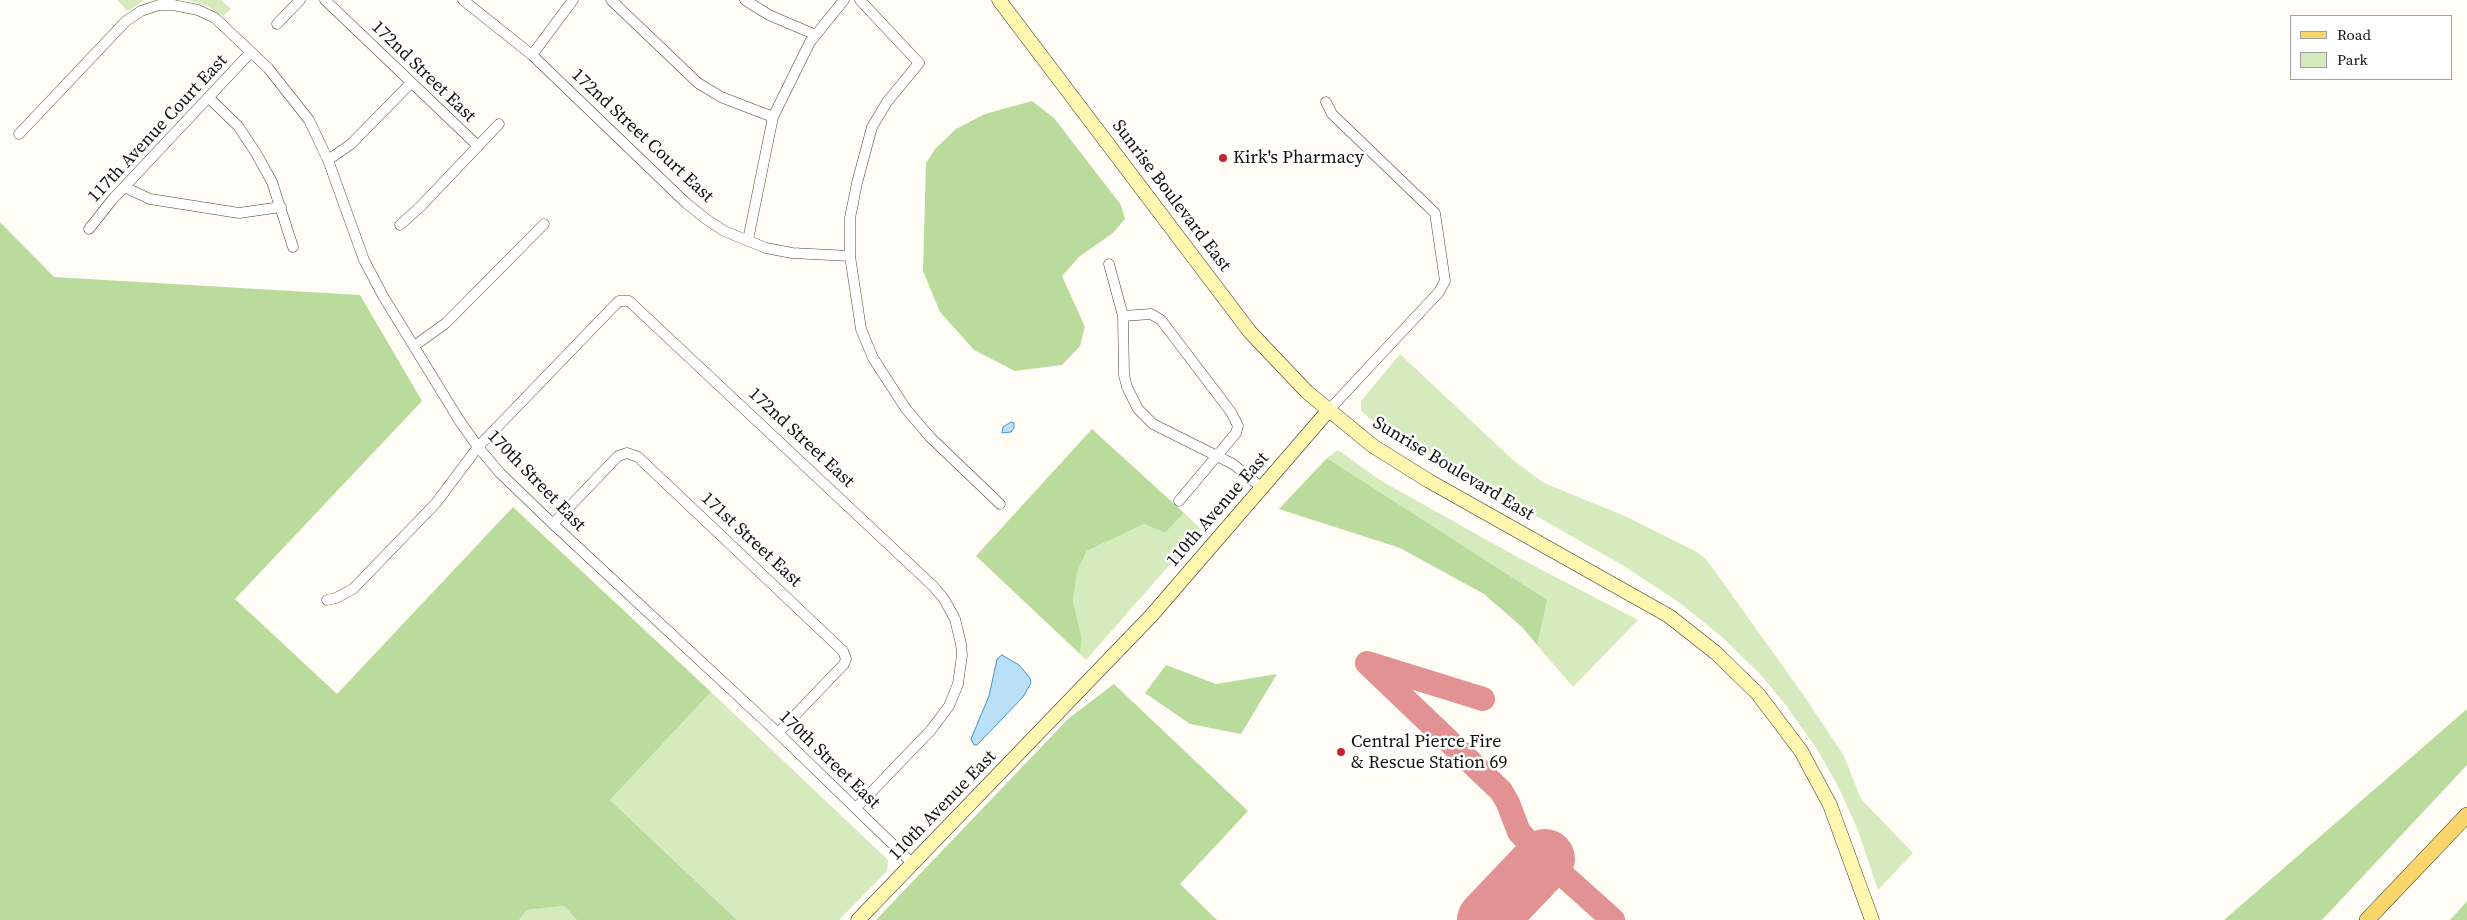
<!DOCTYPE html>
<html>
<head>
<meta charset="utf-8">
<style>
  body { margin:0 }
  #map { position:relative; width:2467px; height:920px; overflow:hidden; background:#fffdf5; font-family:"Source Serif 4",serif }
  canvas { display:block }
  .legend { position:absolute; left:2290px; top:15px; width:162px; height:65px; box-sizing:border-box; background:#fff; border:1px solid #a0a0a0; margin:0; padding:6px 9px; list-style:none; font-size:15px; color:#111 }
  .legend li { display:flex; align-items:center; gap:10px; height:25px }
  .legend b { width:25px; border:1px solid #a0a0a0 }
</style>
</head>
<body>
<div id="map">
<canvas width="2467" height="920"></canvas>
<ul class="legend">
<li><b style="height:6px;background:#f9d66b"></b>Road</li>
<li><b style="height:14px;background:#d5ebbd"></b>Park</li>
</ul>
</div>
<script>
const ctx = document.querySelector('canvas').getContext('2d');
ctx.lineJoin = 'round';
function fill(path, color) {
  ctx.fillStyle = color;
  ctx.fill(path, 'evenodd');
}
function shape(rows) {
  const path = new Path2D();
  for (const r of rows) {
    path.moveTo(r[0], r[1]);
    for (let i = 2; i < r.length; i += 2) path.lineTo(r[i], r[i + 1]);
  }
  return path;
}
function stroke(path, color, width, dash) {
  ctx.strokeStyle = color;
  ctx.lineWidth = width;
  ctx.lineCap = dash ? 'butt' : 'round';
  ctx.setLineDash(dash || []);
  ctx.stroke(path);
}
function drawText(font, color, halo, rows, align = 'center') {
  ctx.font = font + ' "Source Serif 4",serif';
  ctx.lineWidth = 5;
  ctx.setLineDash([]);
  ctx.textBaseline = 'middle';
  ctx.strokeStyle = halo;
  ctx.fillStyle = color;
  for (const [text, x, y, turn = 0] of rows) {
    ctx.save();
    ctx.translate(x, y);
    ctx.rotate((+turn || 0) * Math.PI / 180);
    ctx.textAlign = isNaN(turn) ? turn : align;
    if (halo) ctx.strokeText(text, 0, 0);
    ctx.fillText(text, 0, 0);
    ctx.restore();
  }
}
fill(shape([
  [117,0,144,0,128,11],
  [189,0,221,0,231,9,223,16,207,6],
  [1400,354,1513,460,1544,483,1627,517,1695,551,1706,559,1800,690,1844,756,1861,799,1913,853,1878,890,1857,828,1839,788,1817,749,1785,704,1761,675,1722,637,1680,603,1624,566,1403,440,1369,418,1361,410,1361,401],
  [1338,450,1380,480,1426,506,1519,558,1638,620,1573,687,1537,645,1546,600,1327,458],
  [1184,513,1201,529,1086,660,1080,654,1082,639,1073,601,1077,572,1087,551,1144,524,1165,533],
  [711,692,888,860,887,871,839,920,737,920,610,800],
  [564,906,577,920,519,920,527,910]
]), '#d5ebbd');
fill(shape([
  [1032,101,1054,118,1121,205,1125,219,1113,233,1080,256,1062,276,1085,327,1080,346,1062,365,1015,371,974,350,940,312,923,271,926,163,935,149,956,129,985,114],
  [0,222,54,277,360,295,422,401,235,599,337,694,513,507,711,692,610,800,737,920,577,920,564,906,527,910,519,920,0,920],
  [1092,429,1184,513,1165,533,1144,524,1087,551,1077,572,1073,601,1082,639,1080,654,976,556],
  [1327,458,1547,600,1537,645,1522,627,1484,594,1400,548,1279,509],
  [1166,665,1216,684,1277,674,1241,734,1190,724,1145,693],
  [1114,684,1248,811,1180,884,1217,920,876,920,1068,719],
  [2467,709,2467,765,2322,920,2224,920],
  [2467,901,2467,920,2450,920]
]), '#b9dc9c');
const water = shape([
  [1011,422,1014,423,1014,428,1011,432,1002,433,1003,427,1011,422],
  [1002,655,1019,665,1030,678,1031,683,1023,697,977,745,974,745,971,739,989,696,997,659,1002,655]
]);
fill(water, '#b9e0f7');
stroke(water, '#3f96cf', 1);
stroke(shape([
  [1483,699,1367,663,1501,791,1508,803,1519,832,1545,859,1613,920]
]), '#e29292', 24);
stroke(shape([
  [1487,920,1545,859]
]), '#e29292', 60);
const street = shape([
  [325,0,478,146],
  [463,0,532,55,686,203,706,219,724,231,766,248,792,253,850,256,861,329,873,358,906,409,930,437,1000,504],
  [611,0,698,83,721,97,773,117],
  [745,0,769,15,816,35],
  [277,24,300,0],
  [532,55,573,0],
  [209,98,238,126,256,153,272,182,293,247],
  [1326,102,1332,114,1435,213,1445,281,1439,292,1328,411],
  [19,134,126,21,141,11,159,5,173,5,198,10,215,18,268,68,309,120,328,160,364,260,383,296,459,420,478,447,500,473,553,524,778,733,913,864],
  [328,160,351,144,411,83],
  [124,187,150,199,239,213,281,207],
  [400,225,420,207,499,124],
  [89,229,112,200,251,52],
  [748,240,773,117,810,42,844,0],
  [850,256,850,218,857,183,872,127,887,102,919,63,860,0],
  [1109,264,1123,316,1124,375,1127,387,1138,409,1153,424,1233,464,1262,488],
  [1123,316,1151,314,1161,320,1231,412,1238,426,1236,433,1179,501],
  [414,346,446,323,544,224],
  [553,524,618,456,627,453,638,457,843,651,846,659,844,664,778,733],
  [327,600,336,598,353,589,436,503,478,447,613,307,619,301,629,301,933,586,944,599,955,619,961,644,962,655,958,684,949,706,931,730,856,808]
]);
const secondary = shape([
  [999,0,1250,332,1307,392,1373,446,1429,481,1669,616,1716,653,1758,694,1801,751,1830,805,1872,920],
  [858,920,1151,616,1328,411]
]);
const primary = shape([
  [2367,920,2467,815]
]);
stroke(street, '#444', 11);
stroke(secondary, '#333', 15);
stroke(primary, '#222', 16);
stroke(street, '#fff', 10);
stroke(secondary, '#fff6b0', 14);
stroke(primary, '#f9d66b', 15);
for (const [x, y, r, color] of [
  [1223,158,5,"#c4262e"],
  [1341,752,5,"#c4262e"]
]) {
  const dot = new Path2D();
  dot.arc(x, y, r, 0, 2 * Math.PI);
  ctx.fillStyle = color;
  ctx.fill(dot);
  stroke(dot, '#fff', 2);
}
drawText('18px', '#111', '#fff', [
  ["172nd Street East",423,72,44],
  ["117th Avenue Court East",158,129,-47],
  ["172nd Street Court East",642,136,43],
  ["Sunrise Boulevard East",1171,196,53],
  ["172nd Street East",801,438,43],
  ["Sunrise Boulevard East",1453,469,31],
  ["170th Street East",536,481,46],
  ["110th Avenue East",1218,510,-49],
  ["171st Street East",751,540,43],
  ["170th Street East",829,760,44],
  ["110th Avenue East",943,806,-46]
]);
drawText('18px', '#111', '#fff', [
  ["Kirk's Pharmacy",1233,158],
  ["Central Pierce Fire",1351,742],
  ["& Rescue Station 69",1351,763]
], 'left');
</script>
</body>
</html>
